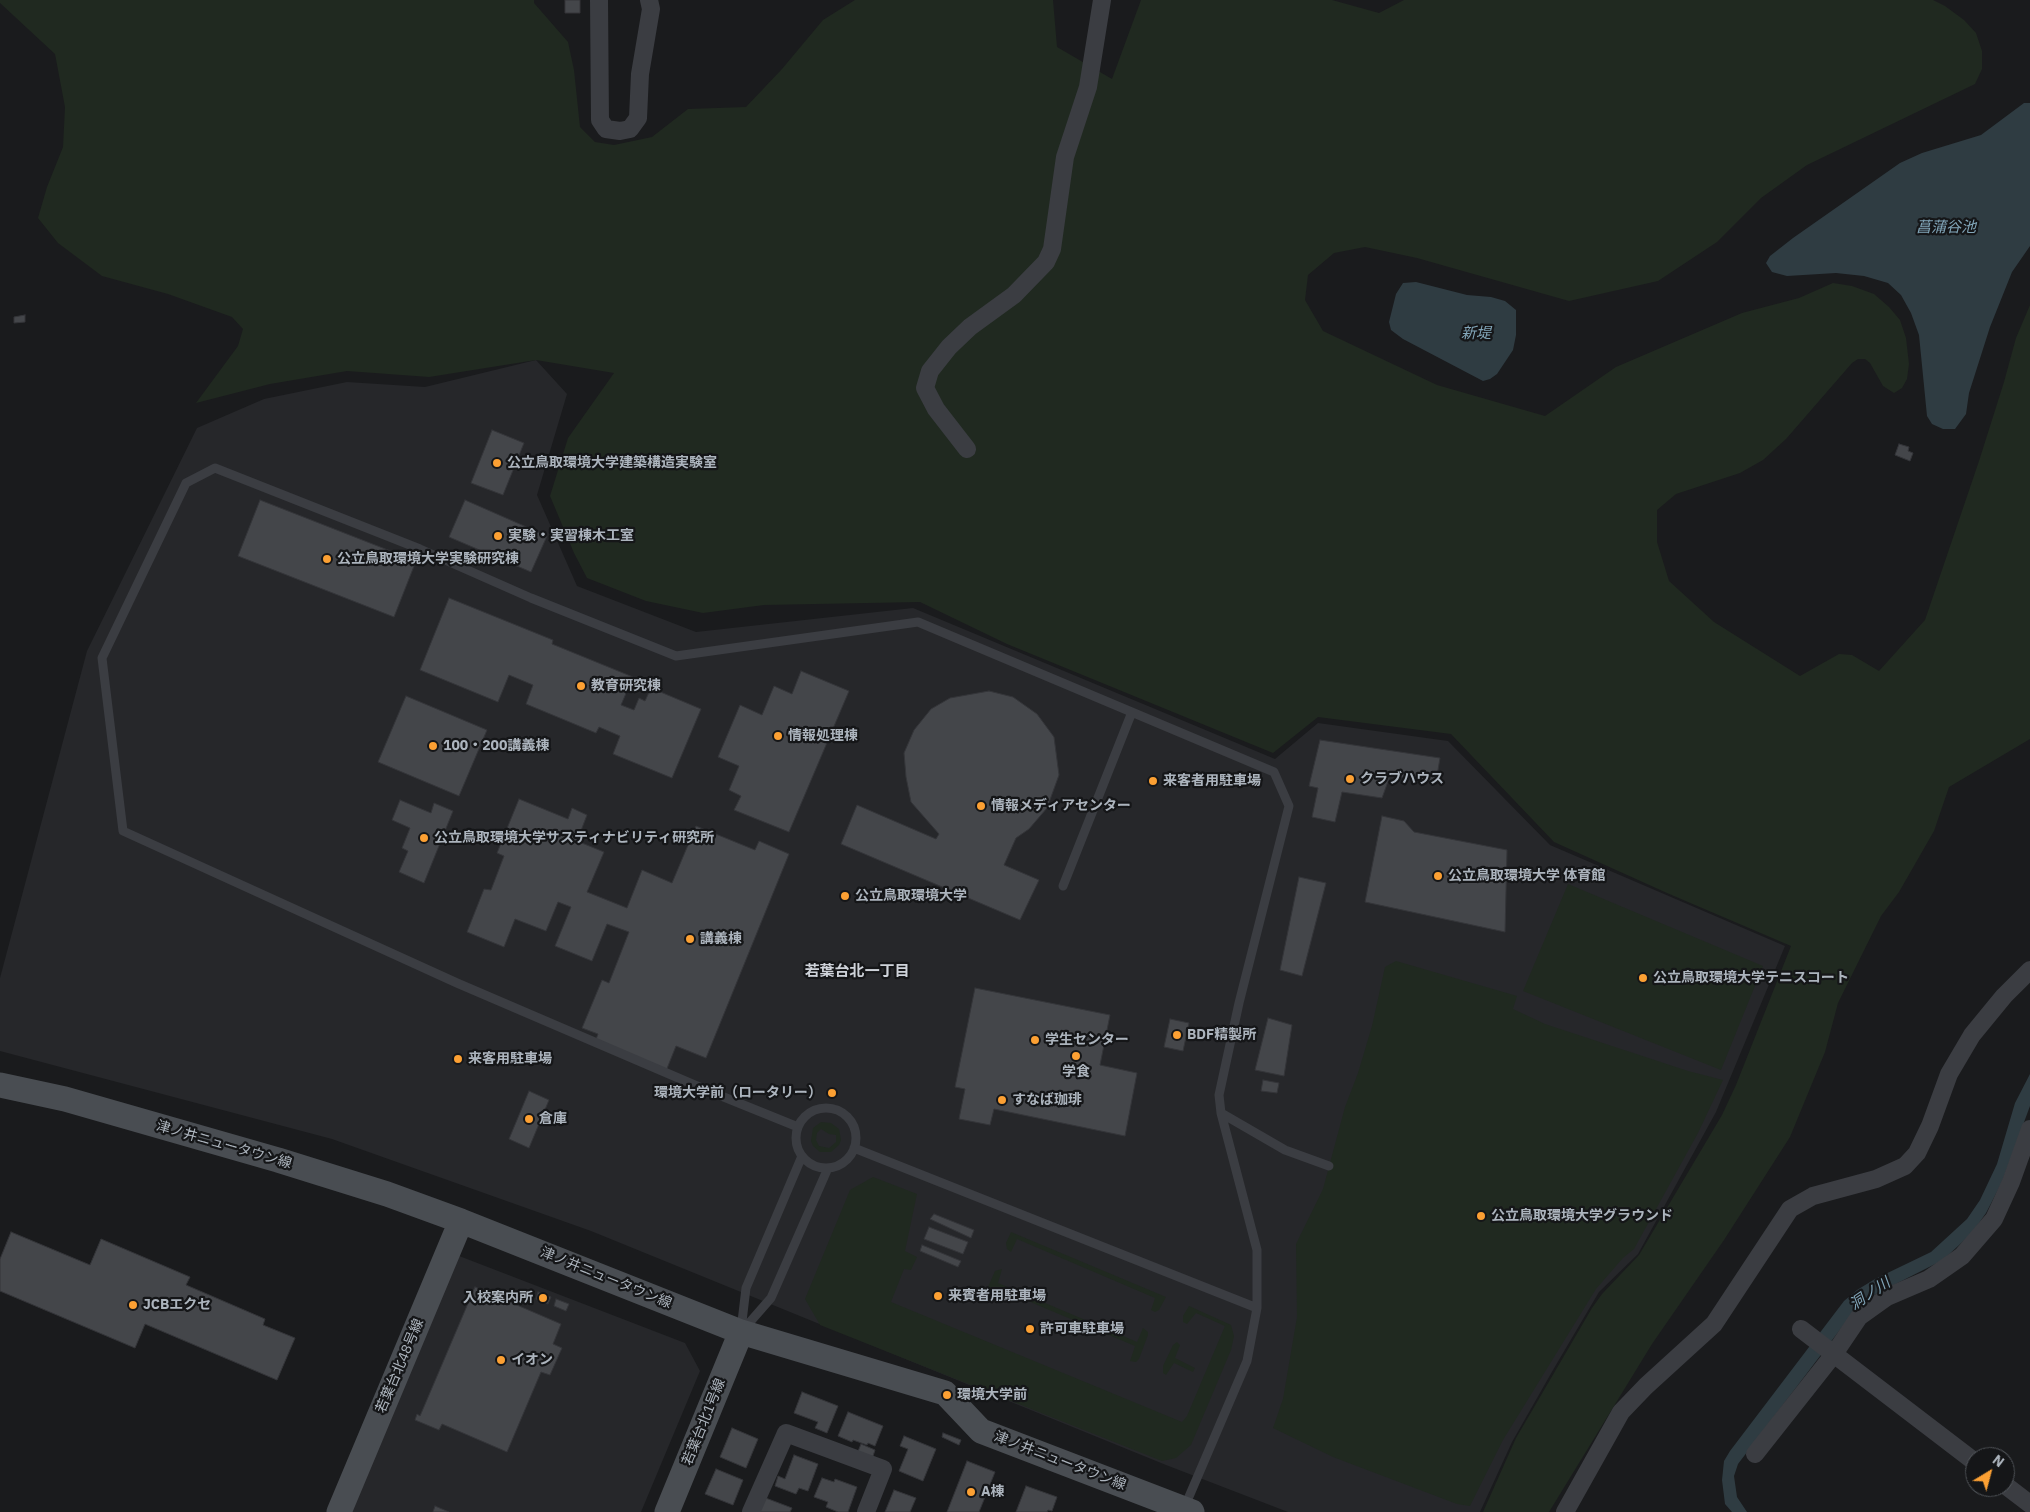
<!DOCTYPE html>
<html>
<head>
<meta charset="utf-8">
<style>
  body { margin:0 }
  #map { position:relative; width:2030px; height:1512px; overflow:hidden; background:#1a1b1d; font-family:"IBM Plex Sans",sans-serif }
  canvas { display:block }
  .north { position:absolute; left:1965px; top:1447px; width:50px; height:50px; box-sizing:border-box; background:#151618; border:1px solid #51555a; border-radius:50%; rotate:37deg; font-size:14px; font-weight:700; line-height:20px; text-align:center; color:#acb4bd }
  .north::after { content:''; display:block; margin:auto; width:18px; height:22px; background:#fca033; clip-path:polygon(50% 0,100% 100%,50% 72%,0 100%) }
</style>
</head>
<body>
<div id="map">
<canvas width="2030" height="1512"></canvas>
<div class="north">N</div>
</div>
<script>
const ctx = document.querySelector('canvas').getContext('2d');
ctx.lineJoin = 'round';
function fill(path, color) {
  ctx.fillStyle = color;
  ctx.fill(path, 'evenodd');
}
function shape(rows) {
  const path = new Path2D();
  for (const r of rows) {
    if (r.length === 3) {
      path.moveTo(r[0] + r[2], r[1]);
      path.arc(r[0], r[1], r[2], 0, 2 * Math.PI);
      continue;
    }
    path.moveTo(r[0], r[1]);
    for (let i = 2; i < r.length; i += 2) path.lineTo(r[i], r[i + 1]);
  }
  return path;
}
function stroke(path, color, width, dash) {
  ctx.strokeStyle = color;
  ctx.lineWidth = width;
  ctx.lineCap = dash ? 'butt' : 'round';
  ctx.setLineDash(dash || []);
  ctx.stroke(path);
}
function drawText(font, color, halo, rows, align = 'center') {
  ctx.font = font + ' "IBM Plex Sans","Noto Sans JP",sans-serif';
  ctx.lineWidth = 4.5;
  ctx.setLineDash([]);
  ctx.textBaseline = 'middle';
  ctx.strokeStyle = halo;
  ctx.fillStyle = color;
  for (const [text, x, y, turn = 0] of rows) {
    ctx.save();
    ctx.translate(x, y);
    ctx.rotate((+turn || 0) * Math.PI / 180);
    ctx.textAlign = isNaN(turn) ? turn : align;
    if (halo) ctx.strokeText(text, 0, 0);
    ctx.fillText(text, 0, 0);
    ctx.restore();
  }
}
fill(shape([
  [536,360,567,394,537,495,577,586,696,632,913,608,1275,759,1318,723,1448,741,1550,845,1785,946,1716,1112,1638,1254,1599,1292,1553,1370,1512,1442,1480,1512,1288,1512,1166,1465,591,1231,332,1139,0,1051,0,978,87,651,197,428,264,399,347,382,425,387],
  [454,1254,685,1343,700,1371,641,1512,341,1512]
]), '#26272a');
fill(shape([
  [0,0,534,0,534,3,568,42,574,70,580,127,595,142,614,145,652,137,688,109,746,107,782,69,823,20,855,0,1053,0,1057,47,1112,79,1141,0,1332,0,1379,13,1404,0,1933,0,1945,6,1964,20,1976,33,1982,51,1982,69,1975,84,1807,165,1761,198,1717,242,1658,281,1569,301,1417,258,1365,247,1334,253,1308,275,1305,300,1323,331,1437,385,1545,416,1616,367,1742,313,1799,298,1833,283,1852,286,1874,294,1889,307,1900,320,1906,338,1909,364,1907,379,1902,388,1894,393,1883,386,1870,363,1865,359,1858,359,1852,363,1786,439,1763,460,1740,473,1676,494,1657,510,1657,542,1669,581,1714,622,1800,676,1839,654,1852,655,1879,671,1925,620,1979,461,2004,382,2016,338,2030,305,2030,739,1949,787,1934,831,1899,892,1881,916,1838,1003,1825,1052,1790,1137,1724,1240,1652,1344,1549,1512,1483,1512,1516,1438,1592,1308,1602,1294,1639,1255,1722,1115,1736,1085,1791,946,1667,893,1554,842,1451,734,1318,717,1273,753,1007,644,920,602,764,605,703,613,646,601,587,578,574,553,550,496,568,438,614,373,536,360,429,377,347,371,270,384,196,403,238,346,243,329,232,317,168,294,102,276,58,243,38,218,47,187,63,147,65,107,55,54,0,3],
  [1568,884,1763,966,1721,1070,1523,991],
  [1396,961,1517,996,1513,1009,1545,1024,1688,1071,1723,1080,1698,1133,1634,1249,1623,1258,1596,1289,1503,1440,1470,1506,1457,1504,1333,1457,1273,1428,1283,1399,1297,1317,1296,1244,1323,1189,1345,1107,1358,1073,1372,1026,1385,967],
  [821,1122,831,1123,839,1129,841,1140,839,1145,831,1152,820,1152,813,1146,811,1141,813,1128],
  [821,1129,829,1134,836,1135,836,1142,829,1148,819,1146,816,1140,817,1133],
  [873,1177,917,1194,905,1251,917,1257,911,1270,904,1269,891,1302,1182,1422,1187,1416,1225,1326,1196,1313,1187,1324,1183,1322,1183,1316,1189,1306,1231,1325,1234,1336,1231,1350,1191,1445,1176,1458,1162,1461,820,1325,805,1299,850,1190],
  [1011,1232,1166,1297,1159,1310,1155,1312,1151,1310,1155,1298,1017,1239,1011,1252,1007,1249,1006,1243],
  [1002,1269,998,1283,1137,1342,1143,1328,1148,1332,1148,1335,1139,1359,1136,1362,1130,1361,1135,1346,997,1288,989,1300,985,1294,995,1271],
  [1177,1342,1180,1345,1175,1358,1195,1368,1193,1372,1174,1363,1166,1375,1163,1373,1163,1366,1173,1345]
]), '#202920');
fill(shape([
  [2024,103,2030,103,2030,246,2012,272,1990,327,1969,393,1966,414,1955,429,1943,429,1932,424,1927,416,1919,335,1911,313,1901,295,1888,283,1864,276,1836,273,1787,276,1772,272,1766,263,1770,256,1793,238,1900,163,1922,153,1981,135],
  [1416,282,1467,295,1491,297,1505,301,1516,310,1516,335,1513,350,1497,374,1490,379,1483,381,1403,339,1391,330,1389,322,1396,294,1403,283],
  [2030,1074,2030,1106,2002,1182,1986,1213,1972,1233,1943,1260,1872,1296,1858,1306,1738,1464,1734,1476,1737,1497,1747,1512,1732,1512,1725,1504,1722,1480,1724,1461,1730,1451,1844,1301,1857,1290,1875,1279,1931,1252,1967,1219,1980,1200,1997,1164,2015,1103]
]), '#2f3c42');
const building = shape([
  [565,0,580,0,580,13,565,13,565,0],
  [25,315,25,322,14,323,14,317,25,315],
  [492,430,524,443,503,495,471,483,492,430],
  [1899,444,1909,447,1908,451,1913,453,1910,461,1895,455,1899,444],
  [260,500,416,561,394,617,238,556,260,500],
  [465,500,547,536,531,572,449,537,465,500],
  [449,598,553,640,552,644,633,677,621,705,634,710,639,698,645,701,651,688,701,709,672,778,613,754,620,736,599,727,596,733,526,704,533,685,509,675,498,702,420,670,449,598],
  [801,671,849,691,789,832,734,810,741,796,729,790,739,766,718,757,740,705,762,715,774,686,792,694,801,671],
  [989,691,1013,697,1037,714,1054,737,1059,775,1047,808,1029,829,1016,838,1004,865,1039,880,1020,920,841,844,857,805,936,839,939,834,911,802,906,777,904,753,914,730,931,709,950,698,989,691],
  [406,696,487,730,459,796,378,762,406,696],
  [1320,740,1440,758,1436,782,1390,776,1382,798,1342,792,1335,822,1312,817,1318,788,1309,786,1320,740],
  [519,799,568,819,572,808,587,815,577,841,604,852,587,892,627,908,642,870,672,883,696,826,755,850,759,841,789,854,706,1058,676,1046,666,1071,595,1042,598,1034,582,1028,602,980,609,983,629,932,607,924,592,961,555,946,571,907,558,902,546,931,515,919,504,947,467,932,484,889,491,890,504,856,497,853,519,799],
  [400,800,431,813,434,803,453,811,424,883,399,872,408,851,402,848,410,828,392,820,400,800],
  [1382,816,1404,821,1414,832,1507,850,1505,932,1365,902,1382,816],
  [1299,877,1326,883,1302,976,1280,970,1299,877],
  [975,988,1110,1015,1100,1065,1137,1073,1125,1136,994,1109,990,1125,959,1119,965,1089,955,1087,975,988],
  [1268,1018,1292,1025,1284,1076,1255,1070,1268,1018],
  [1170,1019,1189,1023,1183,1051,1164,1047,1170,1019],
  [1263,1080,1279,1083,1277,1093,1261,1091,1263,1080],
  [529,1091,549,1100,529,1148,509,1139,529,1091],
  [934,1214,974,1230,971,1238,930,1219,934,1214],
  [929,1227,968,1242,963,1254,924,1239,929,1227],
  [11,1232,90,1265,101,1239,190,1277,186,1285,265,1319,263,1325,295,1338,277,1380,145,1324,135,1348,0,1291,0,1259,11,1232],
  [922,1245,961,1261,958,1267,920,1251,922,1245],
  [475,1287,561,1324,553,1344,562,1348,550,1375,541,1372,507,1452,442,1424,439,1430,415,1420,417,1414,420,1416,475,1287],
  [538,1292,551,1297,548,1304,536,1299,538,1292],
  [556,1299,569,1304,566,1311,554,1306,556,1299],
  [802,1392,838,1406,827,1433,815,1428,818,1422,794,1413,802,1392],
  [848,1412,883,1426,875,1446,868,1443,867,1445,853,1440,852,1442,838,1436,848,1412],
  [732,1428,758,1439,746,1468,720,1457,732,1428],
  [943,1433,961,1440,959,1445,942,1437,943,1433],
  [904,1436,936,1449,923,1481,899,1471,908,1449,900,1446,904,1436],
  [861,1444,875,1450,870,1465,855,1459,861,1444],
  [794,1455,818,1464,808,1491,799,1488,796,1494,775,1486,778,1476,785,1479,794,1455],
  [967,1461,995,1472,979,1512,947,1512,967,1461],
  [716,1469,743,1480,733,1505,705,1494,716,1469],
  [822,1478,834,1482,835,1479,857,1487,848,1512,838,1512,826,1507,828,1502,814,1497,822,1478],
  [1026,1486,1057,1497,1052,1511,1048,1510,1047,1512,1016,1512,1026,1486],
  [894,1490,916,1498,910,1512,885,1512,894,1490],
  [763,1497,792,1508,790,1512,757,1512,763,1497],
  [435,1506,449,1512,433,1512,435,1506]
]);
fill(building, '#44464a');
stroke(building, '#343539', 1);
stroke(shape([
  [1063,886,1132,712],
  [826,1138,30],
  [1221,1113,1285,1150,1329,1166],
  [798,1127,704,1089,457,983,123,831,102,658,186,483,215,468,420,549,531,598,676,656,918,622,1274,772,1289,806,1239,1003,1219,1095,1221,1113,1257,1250,1257,1308,1247,1361,1185,1506],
  [854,1148,1257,1308],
  [741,1330,746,1288,802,1156],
  [743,1330,771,1298,828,1168]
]), '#3b3d42', 9);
stroke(shape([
  [599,0,600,120,606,129,620,131,630,129,638,118,640,74,651,9,649,0],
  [967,449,936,409,925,388,930,371,949,347,970,327,1014,295,1046,262,1052,249,1065,157,1088,87,1102,0],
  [1801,1329,1975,1462],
  [1755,1454,1834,1354,1859,1317,1887,1297,1929,1279,1962,1256,1994,1219,2011,1182,2030,1129],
  [2005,1485,2030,1504],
  [751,1512,786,1433,883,1469,866,1512],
  [1565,1512,1621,1412,1646,1386,1714,1324,1790,1209,1813,1196,1876,1179,1905,1166,1917,1153,1930,1126,1949,1074,1972,1035,2004,996,2030,970]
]), '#3b3d42', 18);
stroke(shape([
  [0,1085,65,1099,278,1160,387,1194,461,1221,741,1332,945,1393,981,1431,1192,1512],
  [339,1512,461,1221],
  [667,1512,741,1332]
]), '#494d52', 25);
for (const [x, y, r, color] of [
  [497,463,5,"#fca033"],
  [498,536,5,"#fca033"],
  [327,559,5,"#fca033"],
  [581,686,5,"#fca033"],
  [778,736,5,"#fca033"],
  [433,746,5,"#fca033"],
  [1350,779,5,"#fca033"],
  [1153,781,5,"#fca033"],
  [981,806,5,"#fca033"],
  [424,838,5,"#fca033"],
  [1438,876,5,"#fca033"],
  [845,896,5,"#fca033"],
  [690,939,5,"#fca033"],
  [1643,978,5,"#fca033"],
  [1177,1035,5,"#fca033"],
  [1035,1040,5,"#fca033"],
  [1076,1056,5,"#fca033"],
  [458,1059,5,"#fca033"],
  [832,1093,5,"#fca033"],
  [1002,1100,5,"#fca033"],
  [529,1119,5,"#fca033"],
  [1481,1216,5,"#fca033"],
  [938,1296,5,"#fca033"],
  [543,1298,5,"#fca033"],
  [133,1305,5,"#fca033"],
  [1030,1329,5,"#fca033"],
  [501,1360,5,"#fca033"],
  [947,1395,5,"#fca033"],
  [971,1492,5,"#fca033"]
]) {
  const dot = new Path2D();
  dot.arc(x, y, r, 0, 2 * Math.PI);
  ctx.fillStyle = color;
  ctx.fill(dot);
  stroke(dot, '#151618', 2);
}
drawText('bold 14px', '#acb4bd', '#151618', [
  ["公立鳥取環境大学建築構造実験室",507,463],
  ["実験・実習棟木工室",508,536],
  ["公立鳥取環境大学実験研究棟",337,559],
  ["教育研究棟",591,686],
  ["情報処理棟",788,736],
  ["100・200講義棟",443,746],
  ["クラブハウス",1360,779],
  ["来客者用駐車場",1163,781],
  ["情報メディアセンター",991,806],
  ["公立鳥取環境大学サスティナビリティ研究所",434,838],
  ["公立鳥取環境大学 体育館",1448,876],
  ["公立鳥取環境大学",855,896],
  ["講義棟",700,939],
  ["公立鳥取環境大学テニスコート",1653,978],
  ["BDF精製所",1187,1035],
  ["学生センター",1045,1040],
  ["来客用駐車場",468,1059],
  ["学食",1076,1072,"center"],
  ["環境大学前（ロータリー）",822,1093,"right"],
  ["すなば珈琲",1012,1100],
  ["倉庫",539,1119],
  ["公立鳥取環境大学グラウンド",1491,1216],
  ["来賓者用駐車場",948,1296],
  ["入校案内所",533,1298,"right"],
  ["JCBエクセ",143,1305],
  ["許可車駐車場",1040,1329],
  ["イオン",511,1360],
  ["環境大学前",957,1395],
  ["A棟",981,1492]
], 'left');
drawText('14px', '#acb4bd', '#151618', [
  ["津ノ井ニュータウン線",224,1145,16],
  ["津ノ井ニュータウン線",606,1278,22],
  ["若葉台北48号線",400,1366,-67],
  ["若葉台北1号線",704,1422,-68],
  ["津ノ井ニュータウン線",1060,1461,21]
]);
drawText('italic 15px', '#82a6b9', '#151618', [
  ["菖蒲谷池",1946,228],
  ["新堤",1476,334],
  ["洞ノ川",1870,1294,-34]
]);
drawText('bold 15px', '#ced2d9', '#151618', [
  ["若葉台北一丁目",857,972]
]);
</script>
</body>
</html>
